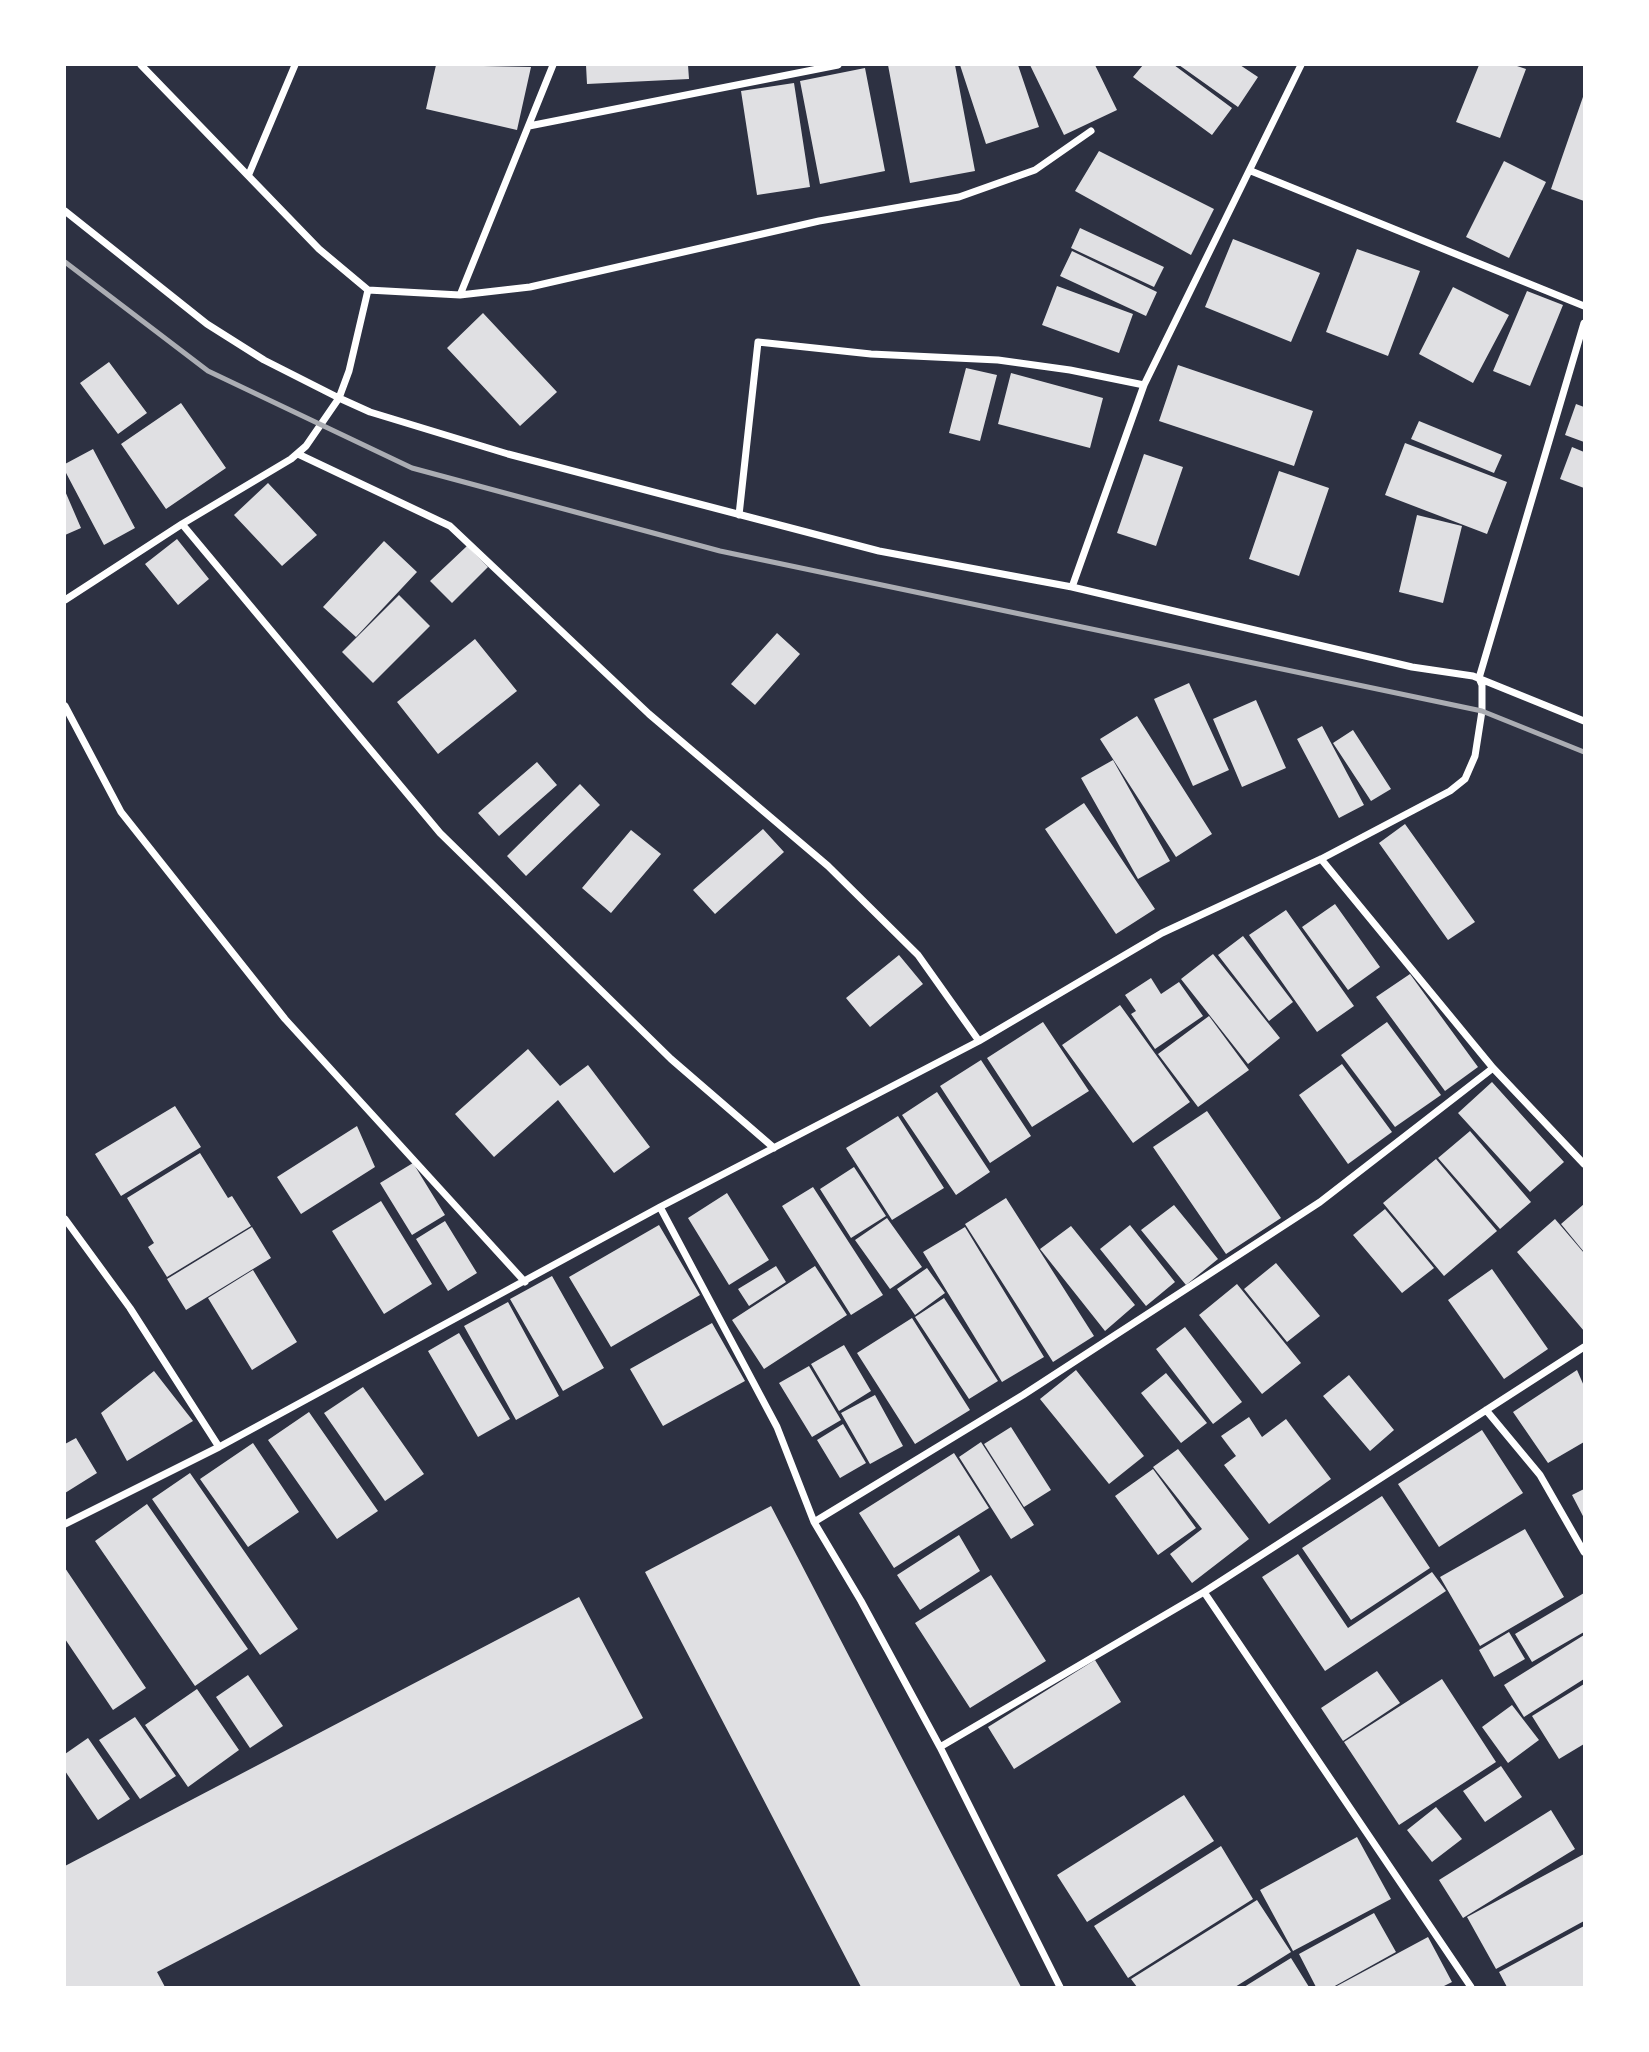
<!DOCTYPE html>
<html>
<head>
<meta charset="utf-8">
<style>
  body { margin:0 }
  #map { position:relative; width:1649px; height:2052px; overflow:hidden; background:#2d3142; font-family:"Nunito Sans",sans-serif }
  canvas { display:block }
  .frame { position:absolute; inset:0; border:66px solid #fff; pointer-events:none }
</style>
</head>
<body>
<div id="map">
<canvas width="1649" height="2052"></canvas>
<div class="frame"></div>
</div>
<script>
const ctx = document.querySelector('canvas').getContext('2d');
ctx.lineJoin = 'round';
function fill(path, color) {
  ctx.fillStyle = color;
  ctx.fill(path, 'evenodd');
}
function shape(rows) {
  const path = new Path2D();
  for (const r of rows) {
    path.moveTo(r[0], r[1]);
    for (let i = 2; i < r.length; i += 2) path.lineTo(r[i], r[i + 1]);
  }
  return path;
}
function stroke(path, color, width, dash) {
  ctx.strokeStyle = color;
  ctx.lineWidth = width;
  ctx.lineCap = dash ? 'butt' : 'round';
  ctx.setLineDash(dash || []);
  ctx.stroke(path);
}
fill(shape([
  [436,65,531,67,517,130,426,109],
  [586,65,688,65,689,79,587,84],
  [888,65,955,65,975,171,910,183],
  [960,65,1018,65,1039,127,986,144],
  [1030,65,1095,65,1117,110,1064,135],
  [1143,65,1174,65,1232,108,1212,135,1133,77],
  [1179,65,1240,65,1258,77,1238,107],
  [1479,65,1514,65,1526,69,1500,138,1456,122],
  [865,68,885,171,820,184,800,81],
  [794,83,810,187,757,195,741,91],
  [1584,94,1584,201,1551,189],
  [1099,151,1214,209,1191,255,1075,191],
  [1504,161,1546,182,1509,258,1466,237],
  [1080,228,1164,267,1154,287,1071,248],
  [1233,239,1320,273,1291,342,1205,307],
  [1357,249,1420,271,1388,356,1326,332],
  [1072,251,1157,292,1146,316,1060,276],
  [1057,286,1133,314,1119,353,1042,325],
  [1453,287,1509,315,1473,383,1419,354],
  [1527,291,1563,305,1530,386,1493,371],
  [483,313,557,392,520,426,447,348],
  [109,362,147,413,118,434,80,383],
  [1178,365,1313,411,1294,466,1159,421],
  [966,368,997,375,980,441,949,433],
  [1011,373,1103,398,1090,448,998,424],
  [181,403,226,468,166,509,121,444],
  [1576,404,1584,407,1584,442,1565,435],
  [1419,421,1502,455,1494,473,1411,439],
  [1405,443,1507,482,1487,534,1385,495],
  [1572,447,1584,452,1584,488,1560,479],
  [93,449,135,528,104,545,65,471,65,464],
  [1144,454,1183,467,1156,546,1117,533],
  [1279,471,1329,488,1299,576,1249,559],
  [268,483,317,535,282,566,234,515],
  [65,491,81,528,65,535],
  [1417,515,1462,526,1443,603,1399,592],
  [177,539,209,579,178,605,145,564],
  [384,541,417,572,356,637,323,607],
  [467,546,488,567,452,603,430,581],
  [399,595,430,626,373,683,342,652],
  [777,633,800,654,755,705,731,684],
  [475,639,517,691,438,754,397,702],
  [1189,683,1229,770,1193,786,1154,699],
  [1256,700,1286,768,1242,787,1213,719],
  [1137,716,1212,834,1176,857,1100,739],
  [1322,726,1364,805,1339,818,1297,739],
  [1353,730,1391,789,1371,801,1333,743],
  [1113,760,1170,861,1138,879,1081,778],
  [537,762,557,785,499,836,478,813],
  [580,784,600,805,526,876,507,856],
  [1084,803,1155,909,1116,934,1045,829],
  [1405,824,1475,922,1448,940,1379,843],
  [763,829,784,852,715,914,693,890],
  [631,830,661,854,611,913,582,888],
  [1335,904,1380,967,1348,990,1302,927],
  [1286,910,1354,1006,1317,1032,1249,935],
  [1243,936,1293,1002,1269,1021,1218,955],
  [1213,954,1280,1038,1248,1064,1181,979],
  [899,955,923,984,870,1027,846,998],
  [1410,974,1478,1067,1445,1091,1376,997],
  [1151,978,1161,994,1179,982,1203,1016,1155,1049,1131,1014,1136,1011,1125,995],
  [1120,1005,1190,1102,1133,1143,1062,1045],
  [1209,1016,1249,1070,1198,1107,1158,1054],
  [1043,1022,1089,1091,1032,1127,987,1058],
  [1387,1022,1441,1095,1395,1127,1341,1055],
  [528,1049,560,1086,588,1065,650,1147,614,1173,558,1100,494,1157,455,1114],
  [981,1060,1031,1136,990,1163,940,1086],
  [1342,1064,1392,1132,1348,1164,1299,1095],
  [1492,1082,1564,1162,1530,1192,1458,1113],
  [937,1092,990,1172,956,1195,902,1115],
  [175,1106,201,1147,121,1196,95,1154],
  [1207,1111,1281,1218,1226,1254,1153,1147],
  [898,1116,944,1188,892,1220,846,1148],
  [357,1126,375,1167,301,1214,277,1177],
  [1470,1131,1531,1202,1500,1229,1438,1158],
  [200,1153,228,1198,232,1196,251,1226,167,1277,148,1247,154,1243,127,1198],
  [1436,1159,1497,1231,1444,1276,1383,1203],
  [413,1163,445,1215,412,1235,380,1183],
  [854,1167,886,1216,851,1238,820,1189],
  [813,1187,883,1295,851,1315,782,1206],
  [727,1193,769,1260,729,1285,688,1218],
  [1006,1198,1094,1336,1053,1362,965,1224],
  [381,1201,432,1284,384,1314,332,1231],
  [1584,1204,1584,1252,1561,1224],
  [1174,1205,1218,1259,1186,1285,1141,1230],
  [1385,1209,1434,1268,1402,1293,1353,1235],
  [887,1218,922,1267,890,1289,855,1240],
  [1555,1219,1584,1253,1584,1331,1517,1252],
  [445,1221,477,1273,448,1291,416,1239],
  [659,1225,700,1295,611,1347,569,1277],
  [1130,1225,1175,1282,1146,1306,1100,1249],
  [1071,1226,1135,1305,1105,1331,1040,1249],
  [252,1227,271,1258,186,1310,167,1279],
  [965,1227,1044,1357,1002,1382,923,1252],
  [1276,1263,1320,1316,1287,1342,1244,1289],
  [776,1266,786,1282,749,1306,738,1289],
  [815,1266,847,1315,764,1369,732,1320],
  [927,1268,945,1293,915,1315,897,1289],
  [1492,1269,1548,1349,1504,1379,1448,1300],
  [253,1270,297,1342,252,1370,208,1298],
  [552,1276,604,1368,563,1391,510,1299],
  [1237,1284,1301,1363,1262,1394,1199,1315],
  [944,1298,998,1381,969,1399,915,1317],
  [508,1302,559,1396,516,1420,464,1326],
  [912,1318,970,1410,915,1444,857,1353],
  [712,1323,745,1381,663,1426,630,1369],
  [1185,1327,1242,1402,1213,1424,1156,1349],
  [459,1333,510,1419,478,1437,428,1351],
  [844,1345,871,1391,839,1411,811,1364],
  [809,1366,841,1420,812,1437,779,1383],
  [1076,1370,1144,1456,1109,1484,1040,1399],
  [1577,1370,1584,1386,1584,1442,1548,1463,1513,1412],
  [154,1371,193,1421,127,1461,101,1413],
  [1166,1373,1207,1423,1181,1443,1141,1393],
  [1349,1375,1394,1430,1370,1451,1323,1396],
  [363,1387,424,1474,385,1501,324,1413],
  [875,1395,903,1446,870,1464,841,1413],
  [309,1412,378,1511,337,1539,268,1440],
  [1249,1417,1262,1437,1286,1419,1331,1479,1269,1524,1224,1465,1236,1456,1221,1436],
  [843,1424,866,1463,840,1478,817,1440],
  [1011,1427,1051,1490,1024,1507,984,1444],
  [1482,1430,1523,1493,1439,1547,1398,1484],
  [76,1438,97,1473,65,1493,65,1444],
  [981,1442,1034,1525,1011,1539,959,1457],
  [253,1443,299,1512,248,1547,200,1479],
  [1178,1449,1249,1539,1192,1583,1170,1554,1202,1529,1153,1467],
  [954,1453,989,1508,894,1568,859,1513],
  [1153,1469,1196,1528,1158,1555,1115,1496],
  [190,1473,298,1629,260,1655,152,1499],
  [1584,1489,1584,1518,1572,1495],
  [1382,1496,1430,1568,1351,1620,1302,1548],
  [147,1504,248,1649,195,1686,95,1541],
  [771,1506,1021,1987,861,1987,645,1572],
  [1525,1529,1564,1597,1480,1646,1440,1577],
  [959,1535,980,1571,920,1610,897,1575],
  [1298,1554,1348,1628,1432,1572,1446,1591,1325,1671,1262,1577],
  [65,1568,146,1688,113,1710,65,1639],
  [991,1575,1046,1661,970,1708,915,1623],
  [1584,1593,1584,1632,1532,1662,1515,1634],
  [579,1597,643,1718,157,1972,165,1987,65,1987,65,1866],
  [1509,1632,1525,1659,1494,1677,1479,1650],
  [1584,1635,1584,1679,1524,1717,1504,1685],
  [1095,1660,1121,1702,1014,1769,988,1727],
  [1377,1671,1400,1703,1343,1741,1321,1708],
  [248,1675,283,1726,250,1748,216,1697],
  [1442,1679,1496,1762,1399,1825,1344,1742],
  [1584,1684,1584,1744,1559,1759,1532,1716],
  [197,1689,239,1750,188,1787,145,1725],
  [1512,1705,1539,1740,1508,1763,1482,1727],
  [135,1717,176,1776,140,1799,99,1740],
  [88,1738,130,1799,98,1820,65,1771,65,1754],
  [1501,1766,1522,1797,1485,1822,1463,1791],
  [1184,1795,1214,1841,1087,1922,1057,1875],
  [1436,1807,1462,1839,1432,1862,1407,1830],
  [1551,1810,1575,1849,1463,1918,1439,1880],
  [1357,1837,1391,1899,1293,1951,1260,1890],
  [1221,1846,1253,1899,1128,1978,1094,1926],
  [1584,1854,1584,1921,1496,1969,1467,1917],
  [1257,1900,1291,1952,1235,1987,1137,1987,1131,1979],
  [1374,1913,1396,1952,1333,1987,1316,1987,1299,1954],
  [1584,1926,1584,1987,1507,1987,1499,1972],
  [1428,1937,1452,1982,1442,1987,1335,1987],
  [1291,1958,1309,1987,1244,1987]
]), '#e0e0e3');
stroke(shape([
  [141,65,319,249,368,290,460,295],
  [553,65,460,295,530,287,819,221,959,197,1035,170,1091,131],
  [529,126,838,65],
  [1251,171,1584,306],
  [249,174,295,65],
  [65,211,207,324,264,360,339,398,306,446,291,459,182,524,65,600],
  [368,290,349,371,339,398,370,412,508,454,879,551,1072,587,1412,667,1473,676,1584,721],
  [298,454,450,526,649,714,828,866,918,955,979,1041],
  [739,515,758,342,871,354,998,360,1070,370,1144,385],
  [182,524,440,833,671,1059,774,1148],
  [1072,587,1144,385,1301,65],
  [65,706,121,812,285,1019,525,1282],
  [1321,859,1493,1068,1584,1164],
  [660,1207,777,1427,814,1522,861,1601,940,1747,1060,1987],
  [65,1219,130,1308,219,1447],
  [1486,1410,1540,1475,1584,1552],
  [814,1522,1023,1395,1320,1202,1493,1068],
  [65,1524,219,1447,660,1207,979,1041,1162,933,1321,859,1450,791,1465,779,1475,756,1482,711,1482,685,1479,678,1584,323],
  [1204,1592,1471,1987],
  [940,1747,1204,1592,1584,1347]
]), '#fff', 7);
stroke(shape([
  [65,262,208,371,412,468,720,551,1482,711,1584,752]
]), '#abadb3', 5);
</script>
</body>
</html>
